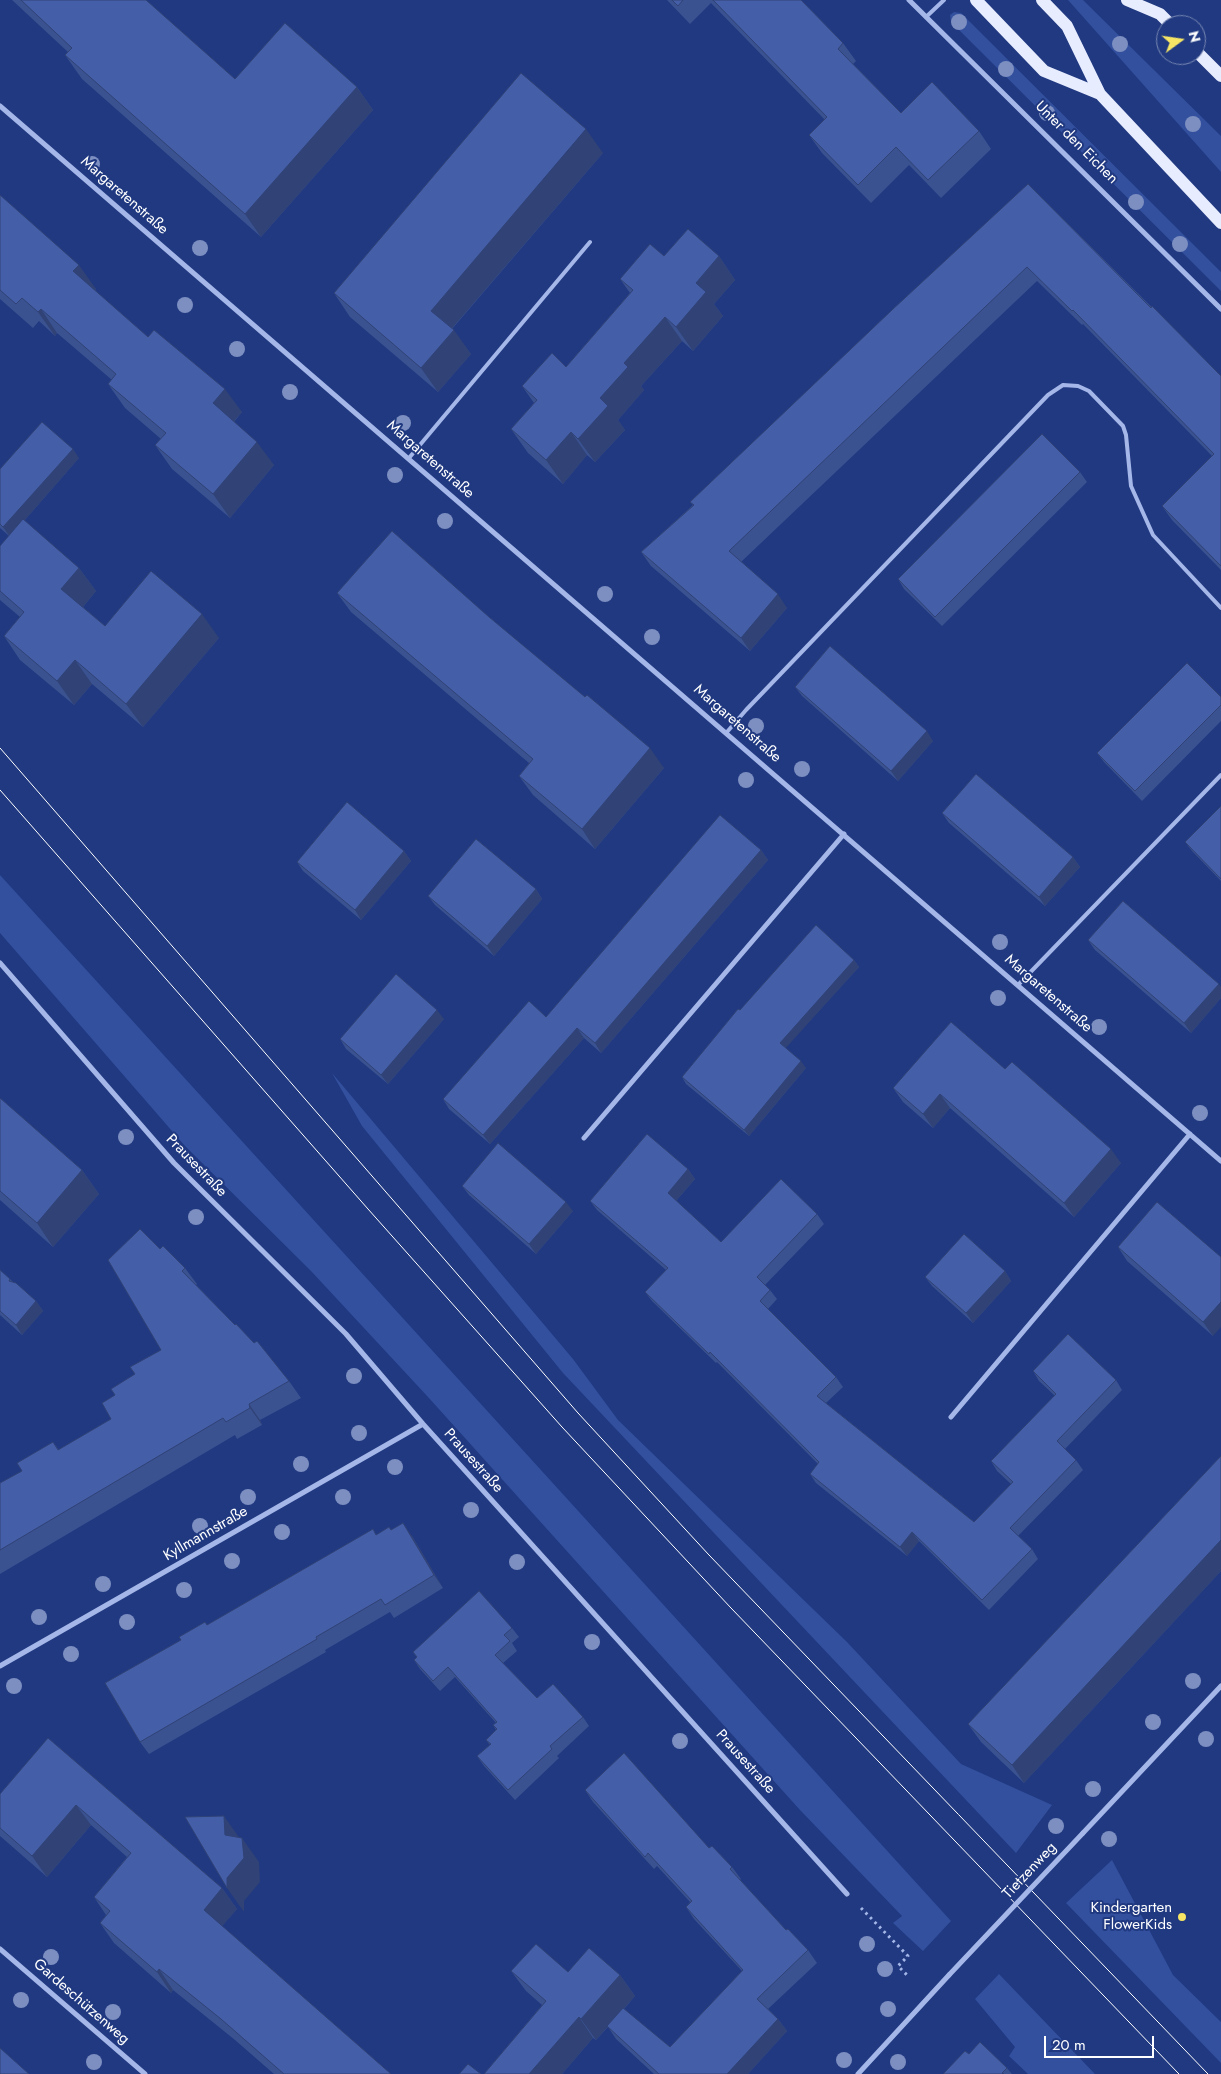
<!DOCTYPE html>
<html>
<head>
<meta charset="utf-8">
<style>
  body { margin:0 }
  #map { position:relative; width:1221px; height:2074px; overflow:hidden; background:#203980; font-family:Jost,sans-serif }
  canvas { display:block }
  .north { position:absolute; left:1156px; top:15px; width:50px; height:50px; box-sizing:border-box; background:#203980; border:1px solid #7988b3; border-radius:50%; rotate:76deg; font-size:14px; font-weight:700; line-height:20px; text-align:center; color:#fff }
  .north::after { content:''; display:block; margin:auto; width:18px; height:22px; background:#f6e565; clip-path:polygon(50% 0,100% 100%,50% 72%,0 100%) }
  .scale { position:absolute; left:1044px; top:2036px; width:110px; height:22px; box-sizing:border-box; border:2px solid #fff; border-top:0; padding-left:6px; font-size:15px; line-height:18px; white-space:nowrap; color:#fff; -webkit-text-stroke:4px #203980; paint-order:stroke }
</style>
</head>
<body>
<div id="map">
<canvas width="1221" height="2074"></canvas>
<div class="north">N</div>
<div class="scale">20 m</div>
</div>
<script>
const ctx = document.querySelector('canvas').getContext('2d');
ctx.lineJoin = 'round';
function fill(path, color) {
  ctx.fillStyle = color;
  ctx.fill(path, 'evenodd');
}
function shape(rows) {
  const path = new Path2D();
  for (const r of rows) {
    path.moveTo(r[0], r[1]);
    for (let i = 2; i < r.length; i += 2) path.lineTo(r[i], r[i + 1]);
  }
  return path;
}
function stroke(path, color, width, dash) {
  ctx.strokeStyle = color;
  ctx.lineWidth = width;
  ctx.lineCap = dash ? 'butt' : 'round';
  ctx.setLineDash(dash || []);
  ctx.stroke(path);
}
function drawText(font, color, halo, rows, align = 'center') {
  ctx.font = font + ' Jost,sans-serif';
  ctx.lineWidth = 4;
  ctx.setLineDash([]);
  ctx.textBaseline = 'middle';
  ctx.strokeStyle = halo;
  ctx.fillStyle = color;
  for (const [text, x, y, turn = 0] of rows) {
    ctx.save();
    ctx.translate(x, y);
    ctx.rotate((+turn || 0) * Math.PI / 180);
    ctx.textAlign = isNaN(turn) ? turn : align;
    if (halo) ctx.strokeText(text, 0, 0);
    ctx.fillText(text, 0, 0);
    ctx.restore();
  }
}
fill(shape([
  [1068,0,1083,0,1221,136,1221,172],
  [954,12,961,13,1221,272,1221,291,951,22,950,15],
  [0,875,951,1921,923,1951,893,1923,902,1916,800,1810,428,1397,311,1271,185,1146,0,933],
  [332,1073,573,1359,618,1420,847,1642,961,1764,1052,1805,1016,1853,563,1373,362,1126],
  [1112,1860,1173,1975,1221,2022,1221,2063,1066,1903],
  [999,1974,1095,2074,1028,2074,1009,2056,1015,2047,975,1999]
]), '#33509e');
stroke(shape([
  [861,1908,908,1956,898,1966,908,1976]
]), '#a5b7e8', 3, [2.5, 4]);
stroke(shape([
  [926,17,944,0],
  [409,458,590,242],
  [727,732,746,710,1048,395,1063,385,1078,386,1089,391,1123,426,1126,435,1131,486,1153,535,1221,608],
  [1018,985,1221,775]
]), '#a5b7e8', 4);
stroke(shape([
  [909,0,1221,309],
  [0,106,1221,1161],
  [0,963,174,1163,346,1334,423,1424,847,1894],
  [584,1138,844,834],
  [951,1417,1190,1134],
  [0,1666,423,1424],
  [1083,1833,1221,1686],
  [0,1949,145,2074],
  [858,2074,949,1975]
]), '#a5b7e8', 5);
stroke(shape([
  [976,0,1044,71,1100,94],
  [1042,0,1067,26,1100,94,1221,223],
  [1127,0,1160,14,1171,25],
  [1196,51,1221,76]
]), '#e7ecfe', 12);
stroke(shape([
  [0,748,578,1413,709,1555,1208,2074],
  [0,790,368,1209,562,1427,731,1608,1179,2074]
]), '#fff', 1);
stroke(shape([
  [949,1975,1083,1833]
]), '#a5b7e8', 5);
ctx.fillStyle = '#7d8fc1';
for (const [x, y] of [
  [959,22],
  [1120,44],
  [1006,69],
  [1047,113],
  [1193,124],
  [92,164],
  [1136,202],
  [1180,244],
  [200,248],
  [185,305],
  [237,349],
  [290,392],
  [403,423],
  [395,475],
  [445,521],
  [605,594],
  [652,637],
  [756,726],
  [802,769],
  [746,780],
  [1000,942],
  [998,998],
  [1099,1027],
  [1200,1113],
  [126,1137],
  [196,1217],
  [354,1376],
  [359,1433],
  [301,1464],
  [395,1467],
  [248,1497],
  [343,1497],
  [471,1510],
  [200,1526],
  [282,1532],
  [232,1561],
  [517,1562],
  [103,1584],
  [184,1590],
  [39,1617],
  [127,1622],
  [592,1642],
  [71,1654],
  [1193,1681],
  [14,1686],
  [1153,1722],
  [1206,1739],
  [680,1741],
  [1093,1789],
  [1056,1826],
  [1109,1839],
  [867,1944],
  [51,1957],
  [885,1969],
  [21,2000],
  [888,2009],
  [113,2012],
  [844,2060],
  [94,2062],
  [898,2062]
]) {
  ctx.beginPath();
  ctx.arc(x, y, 8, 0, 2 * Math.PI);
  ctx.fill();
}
fill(shape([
  [12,0,146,0,235,79,357,87,373,110,261,237,82,79,65,55,68,52],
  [667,0,801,0,843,43,856,61,853,64,901,113,979,131,991,149,941,198,909,165,871,203,822,153,809,135,825,120,711,3,690,24],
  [603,153,452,329,471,354,438,392,350,317,334,293],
  [1028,184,1221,376,1221,570,1172,520,1162,506,1212,456,1083,324,1082,325,1037,281,741,562,787,608,750,651,651,566,641,552,693,505,690,502],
  [0,195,96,289,94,290,148,337,242,412,234,422,274,465,230,518,172,469,155,445,161,439,125,408,108,384,112,380,57,333,55,336,39,321,33,328,0,299],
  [719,256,735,280,714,304,723,316,693,351,682,341,641,386,644,390,618,420,625,430,595,462,587,455,563,484,528,453,511,429,534,403,522,386,566,367,630,293,620,279],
  [79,458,24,521,79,568,96,591,83,607,105,626,219,638,143,727,92,684,74,705,20,660,4,636,20,617,0,600,0,546,9,536,0,528,0,469],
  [1080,472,1087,482,942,626,904,589,898,579],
  [337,593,489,617,664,768,595,849,533,795,519,776,529,763,351,612],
  [795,687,933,741,898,781,802,696],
  [1221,697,1221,721,1142,801,1104,762,1097,753],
  [1221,806,1221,881,1192,851,1185,842],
  [942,813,1073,857,1080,867,1045,906,949,823],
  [761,850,768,860,601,1053,584,1038,490,1144,449,1109,443,1099,546,1017],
  [404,851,411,861,361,920,303,871,297,862],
  [536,889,542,899,494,956,435,905,428,896],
  [1088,940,1221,987,1221,998,1191,1033,1095,950],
  [854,960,859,967,785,1048,806,1068,749,1136,686,1084,682,1077,740,1010],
  [444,1019,388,1084,346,1049,340,1039],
  [1005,1069,1121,1163,1074,1217,950,1108,933,1128,903,1102,893,1088],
  [0,1098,82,1170,99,1194,53,1247,0,1200],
  [688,1169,695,1179,676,1201,721,1242,817,1214,824,1224,765,1285,770,1290,777,1299,768,1309,836,1377,843,1387,826,1403,974,1522,1011,1484,997,1471,991,1461,1055,1396,1039,1381,1033,1371,1116,1380,1122,1390,1065,1449,1076,1460,1083,1470,1018,1536,1032,1549,1038,1559,989,1610,919,1541,907,1556,816,1483,810,1474,818,1464,717,1362,716,1363,652,1301,645,1292,666,1270,597,1210,590,1201],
  [462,1186,573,1211,536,1254,469,1195],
  [1118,1247,1221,1257,1213,1336,1127,1261],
  [160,1249,185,1268,197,1284,196,1285,289,1381,301,1398,260,1420,262,1425,237,1439,235,1435,0,1574,0,1483,22,1471,53,1442,59,1450,111,1419,115,1395,161,1350],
  [0,1270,10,1279,13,1282,36,1301,43,1311,22,1335,0,1315],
  [1005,1271,1011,1281,973,1323,932,1286,925,1277],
  [1221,1456,1221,1571,1024,1783,981,1742,968,1724],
  [391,1530,412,1536,443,1588,394,1618,390,1612,325,1650,326,1652,149,1754,140,1742,207,1625,376,1535],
  [512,1628,519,1637,512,1643,517,1651,503,1663,537,1698,583,1717,589,1726,557,1756,559,1758,515,1800,484,1766,477,1756,490,1745,486,1740,496,1730,493,1725,496,1723,455,1677,440,1691,420,1669,414,1660,417,1657,413,1652],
  [48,1738,222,1888,237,1909,222,1926,391,2074,274,2074,235,2040,173,1990,171,1993,114,1943,100,1923,106,1915,94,1897,127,1857,91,1825,47,1877,0,1836,0,1794],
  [585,1790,709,1848,732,1867,741,1879,740,1880,786,1930,808,1950,817,1963,768,2009,778,2019,787,2031,748,2074,654,2074,616,2039,608,2027,596,2040,593,2038,562,2074,484,2074,542,2005,526,1991,511,1971,568,1972,620,1975,635,1996,624,2009,670,2047,742,1971,694,1919,686,1907,690,1902,657,1866,654,1869,593,1802],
  [969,2054,1007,2068,1012,2074,943,2074]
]), '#3a5290');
fill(shape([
  [357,87,373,110,261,237,245,214],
  [586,129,603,153,447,334,431,311],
  [719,256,735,280,714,304,723,316,693,351,676,327,696,283],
  [79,265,96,289,90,295,73,271],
  [41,309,57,333,55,336,38,312],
  [665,317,682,341,641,386,644,390,618,420,625,430,595,462,578,439,600,398,624,363],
  [454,330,471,354,438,392,421,368],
  [225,389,242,412,229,427,213,403],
  [571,432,587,455,563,484,546,460],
  [257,442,274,465,230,518,213,494],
  [73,449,79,458,10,537,3,527],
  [79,568,96,591,78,613,61,589],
  [778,594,787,608,750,651,741,638],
  [202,614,219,638,143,727,126,704],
  [75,660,92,684,74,705,57,681],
  [927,731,933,741,898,781,891,771],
  [650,748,664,768,595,849,582,829],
  [761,850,768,860,601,1053,595,1043],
  [404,851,411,861,361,920,355,910],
  [1073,857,1080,867,1045,906,1039,897],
  [536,889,542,899,494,956,487,946],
  [854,960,859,967,784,1050,780,1043],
  [1219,984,1221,987,1221,998,1191,1033,1184,1023],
  [437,1010,444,1019,388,1084,381,1075],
  [577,1028,584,1038,490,1144,483,1135],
  [801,1061,806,1068,749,1136,744,1130],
  [940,1094,950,1108,933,1128,923,1114],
  [1111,1149,1121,1163,1074,1217,1064,1203],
  [688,1169,695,1179,674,1203,668,1193],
  [82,1170,99,1194,53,1247,37,1223],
  [566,1202,573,1211,536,1254,529,1244],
  [1005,1271,1011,1281,973,1323,966,1313],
  [36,1301,43,1311,22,1335,16,1325],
  [1221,1302,1221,1327,1213,1336,1203,1322],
  [249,1404,260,1420,262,1425,250,1408],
  [403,1523,412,1536,443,1588,434,1575],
  [912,1532,919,1541,907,1556,900,1547],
  [1221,1540,1221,1571,1024,1783,1012,1765],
  [76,1805,91,1825,47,1877,32,1856],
  [224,1816,241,1840,225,1835],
  [242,1838,259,1862,260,1882,244,1901,244,1912,227,1888,227,1878],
  [222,1888,237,1909,218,1931,204,1910],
  [159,1969,173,1990,171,1993,157,1972],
  [620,1975,635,1996,596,2040,581,2019],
  [579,2017,593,2038,562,2074,529,2074],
  [778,2019,787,2031,748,2074,727,2074]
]), '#304276');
const building = shape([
  [21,0,146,0,235,79,285,23,357,87,245,214,65,55,72,48,21,0],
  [672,0,683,0,678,6,672,0],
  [713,0,801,0,843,43,838,49,901,113,932,82,979,131,928,180,896,147,858,185,809,135,827,117,713,0],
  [521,73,586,129,431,311,454,330,421,368,334,293,521,73],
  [1028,184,1151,308,1152,306,1221,376,1221,566,1162,506,1214,454,1073,310,1072,311,1027,267,729,551,778,594,741,638,641,552,694,505,690,502,892,310,1028,184],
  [0,195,79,265,73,271,148,337,154,330,225,389,213,403,257,442,213,494,155,445,166,433,108,384,116,374,41,309,38,312,22,298,16,304,0,290,0,195],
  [688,229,719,256,696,283,706,292,676,327,665,317,624,363,628,367,600,398,608,406,578,439,571,432,546,460,511,429,537,400,522,386,552,353,566,367,633,290,620,279,650,244,664,256,688,229],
  [42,422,73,449,3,527,0,524,0,469,42,422],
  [1042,434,1080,472,935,617,898,579,1042,434],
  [23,519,79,568,61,589,105,626,151,571,202,614,126,704,75,660,57,681,4,636,24,612,0,591,0,546,23,519],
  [392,531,489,617,585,697,587,695,650,748,582,829,519,776,533,759,337,593,392,531],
  [830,646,927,731,891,771,795,687,830,646],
  [1187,663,1221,697,1221,705,1135,791,1097,753,1187,663],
  [976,774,1073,857,1039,897,942,813,976,774],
  [347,802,404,851,355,910,297,862,347,802],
  [1221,806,1221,879,1185,842,1221,806],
  [720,815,761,850,595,1043,577,1028,483,1135,443,1099,529,1001,546,1017,720,815],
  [476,839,536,889,487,946,428,896,476,839],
  [1123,901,1219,984,1184,1023,1088,940,1123,901],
  [816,925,854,960,780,1043,801,1061,744,1130,682,1077,738,1009,740,1010,816,925],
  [396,974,437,1010,381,1075,340,1039,396,974],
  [951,1022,1005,1069,1012,1062,1111,1149,1064,1203,940,1094,923,1114,893,1088,951,1022],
  [0,1098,82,1170,37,1223,0,1191,0,1098],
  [647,1134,688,1169,668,1193,721,1242,781,1179,817,1214,757,1277,770,1290,760,1301,836,1377,817,1396,974,1522,1013,1482,991,1461,1056,1394,1033,1371,1068,1334,1116,1380,1057,1441,1076,1460,1010,1528,1032,1549,982,1600,912,1532,900,1547,810,1474,819,1462,710,1352,709,1354,645,1292,668,1268,590,1201,647,1134],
  [498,1143,566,1202,529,1244,462,1186,498,1143],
  [1157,1202,1221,1257,1221,1302,1203,1322,1118,1247,1157,1202],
  [140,1229,160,1249,163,1246,185,1268,182,1271,235,1325,236,1324,254,1343,257,1341,289,1381,249,1404,250,1408,226,1422,223,1418,0,1550,0,1483,22,1471,17,1463,53,1442,58,1450,111,1419,102,1403,115,1395,111,1389,135,1374,130,1367,161,1350,108,1260,140,1229],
  [964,1234,1005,1271,966,1313,925,1277,964,1234],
  [0,1270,10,1279,9,1281,16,1283,36,1301,16,1325,0,1311,0,1270],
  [1221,1456,1221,1540,1012,1765,968,1724,1221,1456],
  [403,1523,434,1575,385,1605,381,1599,316,1637,317,1639,140,1742,105,1683,181,1640,179,1637,205,1622,207,1625,373,1529,376,1535,389,1527,391,1530,403,1523],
  [479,1591,512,1628,504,1635,510,1641,495,1655,537,1698,553,1684,583,1717,550,1746,552,1749,508,1790,477,1756,491,1744,486,1740,497,1729,493,1725,497,1722,448,1667,433,1681,414,1660,417,1657,413,1652,479,1591],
  [48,1738,222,1888,204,1910,391,2074,284,2074,221,2019,159,1969,157,1972,100,1923,110,1911,94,1897,131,1853,76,1805,32,1856,0,1828,0,1794,48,1738],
  [624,1753,709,1848,712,1846,732,1867,730,1869,786,1930,788,1929,808,1950,757,1999,778,2019,727,2074,659,2074,607,2026,623,2008,670,2047,743,1970,686,1907,692,1901,648,1853,645,1857,585,1790,624,1753],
  [224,1816,225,1835,242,1838,244,1858,227,1878,227,1888,185,1817,224,1816],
  [536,1944,568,1972,589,1948,620,1975,581,2019,579,2017,529,2074,484,2074,546,2001,511,1971,536,1944],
  [980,2042,1007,2068,1002,2073,1004,2074,943,2074,965,2051,969,2054,980,2042],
  [0,2048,29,2074,0,2074,0,2048],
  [468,2064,481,2074,459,2074,468,2064]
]);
fill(building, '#445fa8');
stroke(building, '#304276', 1);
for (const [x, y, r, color] of [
  [1182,1917,5,"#f6e565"]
]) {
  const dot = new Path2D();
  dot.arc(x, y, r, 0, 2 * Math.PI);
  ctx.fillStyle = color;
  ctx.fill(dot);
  stroke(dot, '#203980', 2);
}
drawText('15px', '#fff', '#203980', [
  ["Unter den Eichen",1076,143,45],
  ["Margaretenstraße",124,196,41],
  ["Margaretenstraße",430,460,41],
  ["Margaretenstraße",737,724,41],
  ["Margaretenstraße",1048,994,41],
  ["Prausestraße",196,1166,46],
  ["Prausestraße",473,1461,48],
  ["Kyllmannstraße",206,1534,-30],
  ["Prausestraße",745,1762,48],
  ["Tietzenweg",1030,1871,-47],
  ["Gardeschützenweg",81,2002,41]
]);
drawText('15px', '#fff', '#203980', [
  ["Kindergarten",1172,1908],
  ["FlowerKids",1172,1925]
], 'right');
</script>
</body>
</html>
